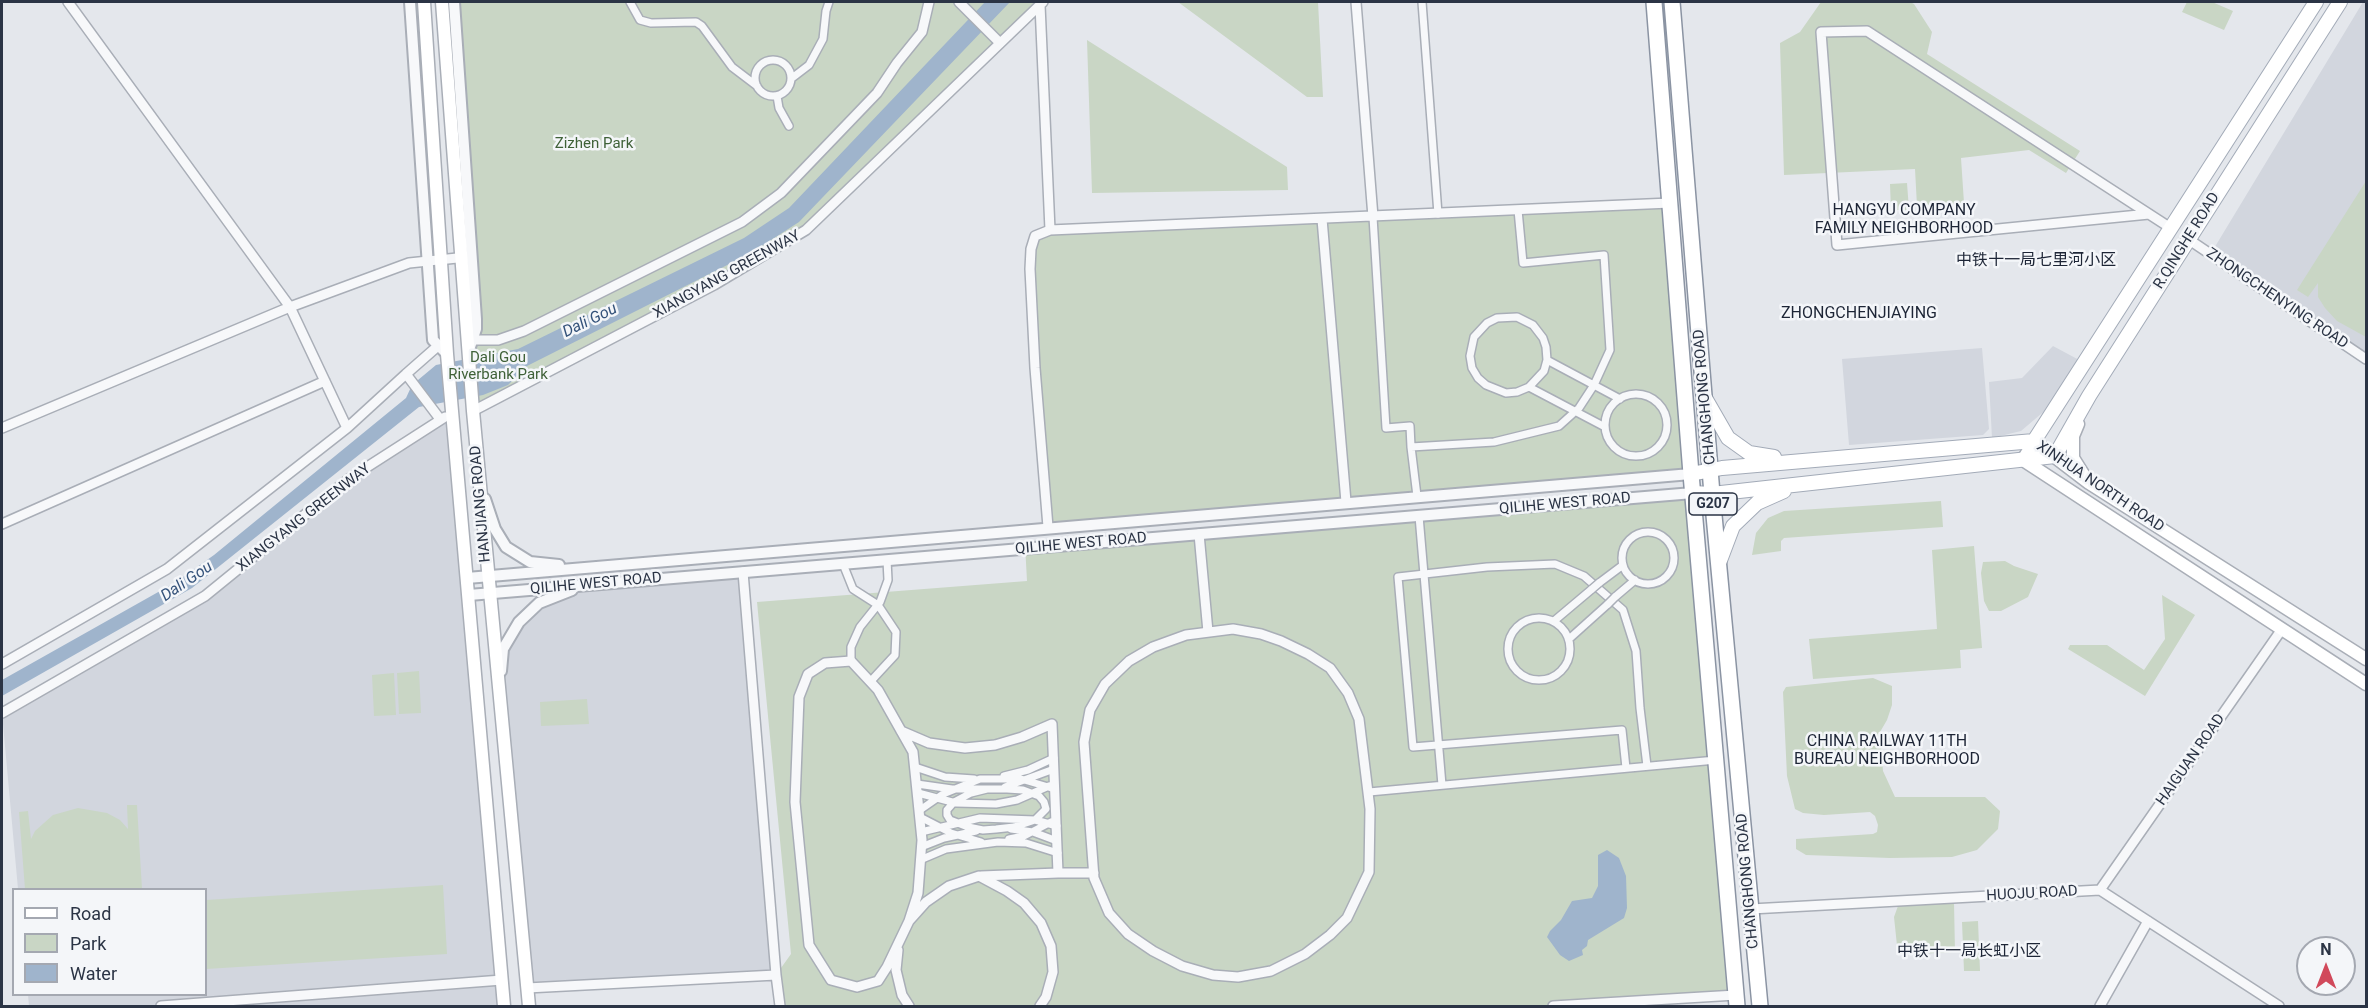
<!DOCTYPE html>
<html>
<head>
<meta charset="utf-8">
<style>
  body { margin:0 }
  #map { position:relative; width:2368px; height:1008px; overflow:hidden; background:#e4e7ec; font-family:Roboto,sans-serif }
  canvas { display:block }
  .frame { position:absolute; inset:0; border:3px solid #2b3445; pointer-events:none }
  .legend { position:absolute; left:12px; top:888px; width:195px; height:108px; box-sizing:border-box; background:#f4f6f9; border:2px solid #a4a8b1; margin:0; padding:8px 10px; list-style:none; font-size:18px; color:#2b3445 }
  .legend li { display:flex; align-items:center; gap:12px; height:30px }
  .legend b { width:30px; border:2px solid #a4a8b1 }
  .north { position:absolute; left:2296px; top:936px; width:60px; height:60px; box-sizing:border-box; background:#f4f6f9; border:2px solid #a4a8b1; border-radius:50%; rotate:0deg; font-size:16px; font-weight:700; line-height:24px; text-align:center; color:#2b3445 }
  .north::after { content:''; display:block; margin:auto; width:21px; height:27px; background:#d1495b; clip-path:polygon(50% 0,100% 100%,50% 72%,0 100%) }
</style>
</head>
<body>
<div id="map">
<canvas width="2368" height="1008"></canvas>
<div class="frame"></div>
<ul class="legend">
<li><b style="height:8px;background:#fff"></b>Road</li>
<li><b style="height:16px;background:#c9d6c5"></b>Park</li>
<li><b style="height:16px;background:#9fb4cc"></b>Water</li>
</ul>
<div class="north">N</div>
</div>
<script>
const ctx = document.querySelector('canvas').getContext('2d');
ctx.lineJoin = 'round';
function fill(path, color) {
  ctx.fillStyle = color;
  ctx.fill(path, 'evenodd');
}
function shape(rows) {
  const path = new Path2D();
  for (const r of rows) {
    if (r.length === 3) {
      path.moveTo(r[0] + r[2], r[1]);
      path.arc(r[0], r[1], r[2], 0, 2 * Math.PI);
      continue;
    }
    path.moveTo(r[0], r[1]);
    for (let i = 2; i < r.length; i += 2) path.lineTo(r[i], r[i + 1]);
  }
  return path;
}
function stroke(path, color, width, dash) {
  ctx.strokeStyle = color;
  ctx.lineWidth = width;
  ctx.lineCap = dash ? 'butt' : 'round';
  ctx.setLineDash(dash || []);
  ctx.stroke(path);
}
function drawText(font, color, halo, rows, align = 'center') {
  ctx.font = font + ' Roboto,"Noto Sans SC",sans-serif';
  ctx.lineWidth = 5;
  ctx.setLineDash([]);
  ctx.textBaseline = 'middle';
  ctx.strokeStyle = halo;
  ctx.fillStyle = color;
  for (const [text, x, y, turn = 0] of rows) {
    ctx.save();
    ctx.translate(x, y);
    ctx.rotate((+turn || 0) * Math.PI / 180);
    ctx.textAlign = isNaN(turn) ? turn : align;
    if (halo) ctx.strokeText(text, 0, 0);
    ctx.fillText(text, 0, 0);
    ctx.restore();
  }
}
fill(shape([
  [2363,2,2366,2,2366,355,2213,250],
  [2053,346,2081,361,2048,408,2021,431,1992,438,1989,382,2022,378],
  [1982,348,1989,429,1983,435,1849,445,1842,359],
  [452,415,504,1006,29,1006,28,995,206,994,206,890,18,889,2,713,205,596,350,478],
  [743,572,776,975,527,988,499,689,503,649,539,603,586,585]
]), '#d2d6de');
fill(shape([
  [442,2,1043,2,806,230,473,411],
  [1178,2,1318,2,1323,97,1307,97],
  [1821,2,1910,2,1914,4,1932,32,1927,54,2080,151,2066,173,2029,150,1961,158,1964,203,1917,206,1915,169,1784,175,1780,43,1800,32],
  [2187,2,2212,2,2233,11,2224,30,2182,12],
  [1087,40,1287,167,1288,190,1092,193],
  [2366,181,2366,337,2337,321,2325,308,2318,297,2318,283,2308,297,2297,290],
  [1907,183,1909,210,1891,210,1890,184],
  [1670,203,1691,474,1048,527,1030,269,1035,236,1050,230],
  [1693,493,1736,995,1553,1006,780,1006,776,975,791,954,757,602,1027,581,1025,544],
  [1941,501,1943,527,1784,538,1781,541,1781,551,1752,555,1756,533,1768,518,1784,511],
  [1974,546,1982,648,1960,650,1961,668,1813,679,1809,639,1937,629,1932,550],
  [2005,561,2014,566,2038,574,2028,597,2001,611,1989,611,1984,601,1981,573,1983,562],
  [2162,595,2195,615,2145,696,2068,649,2070,645,2107,645,2144,670,2165,639],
  [419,671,421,713,399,714,397,673],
  [394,673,396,715,374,716,372,675],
  [1873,678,1892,686,1892,705,1887,720,1880,732,1883,771,1895,797,1985,797,2000,811,1998,829,1977,850,1952,857,1890,858,1806,855,1796,849,1796,839,1873,834,1877,832,1878,825,1875,816,1870,812,1824,815,1803,813,1795,809,1787,776,1783,692,1786,687],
  [587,699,589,724,541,726,540,702],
  [127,805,137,805,142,889,25,889,19,812,28,811,31,839,35,831,53,815,78,808,107,813,120,820,128,829],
  [443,885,447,954,206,969,206,900],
  [1954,903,1955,952,1898,955,1894,917,1898,906],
  [1978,921,1980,971,1964,971,1962,922]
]), '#c9d6c5');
fill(shape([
  [985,2,1010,2,799,222,751,253,527,366,508,385,483,395,419,407,192,588,2,696,2,680,176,582,214,555,406,398,412,385,436,365,518,349,744,238,789,208],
  [1607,850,1619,858,1626,876,1627,908,1624,918,1588,940,1587,946,1582,950,1583,955,1569,961,1560,955,1547,937,1550,931,1561,920,1572,901,1592,898,1598,886,1598,855]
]), '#9fb4cc');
const pedestrian = shape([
  [630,2,640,20,651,23,696,22,702,26,732,67,757,86],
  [1422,2,1438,214],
  [773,78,18],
  [792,78,809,65,823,39,826,11,829,2],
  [777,96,779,108,789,126],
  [1373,217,1386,428,1410,426,1411,447],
  [1547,360,1620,399],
  [1529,387,1544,371,1547,360,1546,347,1543,338,1533,325,1517,317,1497,318,1487,323,1474,337,1470,356,1472,368,1478,378,1486,385,1506,393,1517,392,1529,387,1605,427],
  [1636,425,31],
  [1417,496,1411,447,1494,442,1559,426,1579,408,1594,385,1610,350,1604,255,1523,263,1518,210],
  [1419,516,1442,785],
  [1648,558,26],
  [843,564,853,589,878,605,896,632,895,655,870,682],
  [1599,583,1623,565],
  [1615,597,1635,580],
  [1539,649,31],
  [1554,621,1592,589],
  [1569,639,1608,604],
  [851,661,851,647,860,627,880,602,888,580,887,560],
  [915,767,945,777,974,779],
  [1626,768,1622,730,1413,747,1398,577,1487,567,1555,564,1584,576,1623,610,1636,651,1640,708,1647,766],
  [1004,776,1028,770,1054,758],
  [917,784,952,789,1007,789,1023,790,1039,796,1044,802,1046,809,1035,820,1014,827,996,829,983,830,968,827,950,820,947,815,947,810,954,802,971,793,987,789],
  [1005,787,1054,769],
  [1369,792,1716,760],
  [918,793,956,803,996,804,1017,800,1049,786],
  [920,810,943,794,980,779,1021,779,1055,789],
  [920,817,951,833,981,842],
  [1011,829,1033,832,1057,841],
  [921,832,980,818,1035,820,1057,826],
  [1009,839,1024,836,1051,822],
  [921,847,944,838,976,831],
  [920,860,946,849,998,842,1026,843,1058,853]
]);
const minor = shape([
  [68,2,290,307,347,428],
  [959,2,1000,43],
  [1356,2,1373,217],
  [1040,5,1050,230],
  [2149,214,1837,245,1821,32,1867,31,2149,214,2166,225,2172,229],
  [1322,219,1346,502],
  [2188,239,2366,359],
  [473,340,498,340,524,331,742,222,781,193,877,93,897,63,922,32,929,2],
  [406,374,439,345],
  [473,411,714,285,806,230,1043,2],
  [2,428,290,307,409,263,467,257],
  [2,524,325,381],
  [1048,527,1035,368,1030,269,1031,249,1035,236,1050,230,1670,203],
  [1199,534,1208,632],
  [743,572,776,975],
  [1233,629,1261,634,1281,641,1308,654,1330,668,1348,693,1359,719,1370,809,1369,872,1347,918,1330,935,1305,954,1271,971,1238,977,1213,975,1182,966,1153,951,1128,934,1109,913,1094,878,1084,742,1090,710,1105,684,1129,661,1153,647,1186,635,1233,629],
  [2,664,167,569,347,428,406,374,440,419],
  [2,713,205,596,350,478,445,417],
  [901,731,929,743,965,748,995,745,1022,737,1052,724,1058,873,981,876],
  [1058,873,1094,873],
  [2100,890,2282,629],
  [1751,909,2100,890,2279,1006],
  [909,921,918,893,922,840,913,752,878,690,851,661,825,663,808,674,799,697,795,802,809,945,831,980,857,987,878,981,887,967,909,921,926,902,949,886,979,876,1007,891,1024,903,1041,923,1051,946,1053,972,1046,997,1040,1006],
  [898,950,896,970,902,995,909,1006],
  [527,988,776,975,780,1006],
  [161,1006,502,980],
  [1553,1006,1736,995],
  [2100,1006,2148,921]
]);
const tertiary = shape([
  [410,2,433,340,447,354],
  [454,2,476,319,476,329,469,350],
  [485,499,495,529,506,547,530,562,559,565],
  [467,578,1691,474],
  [469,595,1693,493],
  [501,671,503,649,519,622,539,603,572,590]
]);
const secondary = shape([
  [424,2,447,354,504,1006],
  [442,2,473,411,529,1006],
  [2078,424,2073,436,2073,458,2083,474],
  [2366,659,2089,483,2034,441,2023,460,2366,684]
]);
const primary = shape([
  [1705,398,1728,438,1749,453,1774,457],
  [1691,474,1722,468,2034,441,2316,2],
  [1693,493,1712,494,2055,456,2089,396,2340,2],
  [1719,563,1733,526,1757,503,1784,491]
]);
const trunk = shape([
  [1654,2,1691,474,1737,1006],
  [1672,2,1712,494,1760,1006]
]);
stroke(pedestrian, '#a9aeb7', 10);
stroke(minor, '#a9aeb7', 12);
stroke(tertiary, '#a9aeb7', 14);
stroke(secondary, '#a9aeb7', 15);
stroke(primary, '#a3abb8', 16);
stroke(trunk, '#8b94a3', 18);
stroke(pedestrian, '#f7f8fa', 7);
stroke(minor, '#f7f8fa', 9);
stroke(tertiary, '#f7f8fa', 10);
stroke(secondary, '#fff', 12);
stroke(primary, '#fff', 14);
stroke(trunk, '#fff', 15);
const pedestrianBridge = shape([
  [1592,589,1599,583],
  [1608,604,1615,597]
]);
stroke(pedestrianBridge, '#a9aeb7', 10, []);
stroke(pedestrianBridge, '#f7f8fa', 7);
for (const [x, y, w] of [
  [1713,504,48]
]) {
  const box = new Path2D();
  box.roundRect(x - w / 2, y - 11, w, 22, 4.5);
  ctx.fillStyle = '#f4f6f9';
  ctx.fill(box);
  stroke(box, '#2b3445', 1.5);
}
drawText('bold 14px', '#2b3445', null, [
  ["G207",1713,504]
]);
drawText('15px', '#3f6138', '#f4f6f9', [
  ["Zizhen Park",594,144],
  ["Dali Gou",498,358],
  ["Riverbank Park",498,375]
]);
drawText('15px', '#2b3445', '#f4f6f9', [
  ["R.QINGHE ROAD",2187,241,-58],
  ["XIANGYANG GREENWAY",727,275,-29],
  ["ZHONGCHENYING ROAD",2277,299,34],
  ["CHANGHONG ROAD",1705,397,-95],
  ["XINHUA NORTH ROAD",2100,487,34],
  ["HANJIANG ROAD",481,504,-95],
  ["QILIHE WEST ROAD",1565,504,-5],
  ["XIANGYANG GREENWAY",304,518,-38],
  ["QILIHE WEST ROAD",1081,544,-5],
  ["QILIHE WEST ROAD",596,584,-5],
  ["HAIGUAN ROAD",2191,760,-55],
  ["CHANGHONG ROAD",1748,881,-95],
  ["HUOJU ROAD",2032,894,-3]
]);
drawText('16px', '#1d2536', '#f4f6f9', [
  ["HANGYU COMPANY",1904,211],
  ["FAMILY NEIGHBORHOOD",1904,229],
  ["中铁十一局七里河小区",2036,261],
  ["ZHONGCHENJIAYING",1859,314],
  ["CHINA RAILWAY 11TH",1887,742],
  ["BUREAU NEIGHBORHOOD",1887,760],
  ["中铁十一局长虹小区",1969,952]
]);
drawText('italic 16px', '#34527a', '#f4f6f9', [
  ["Dali Gou",590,321,-26],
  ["Dali Gou",187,582,-34]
]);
</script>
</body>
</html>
